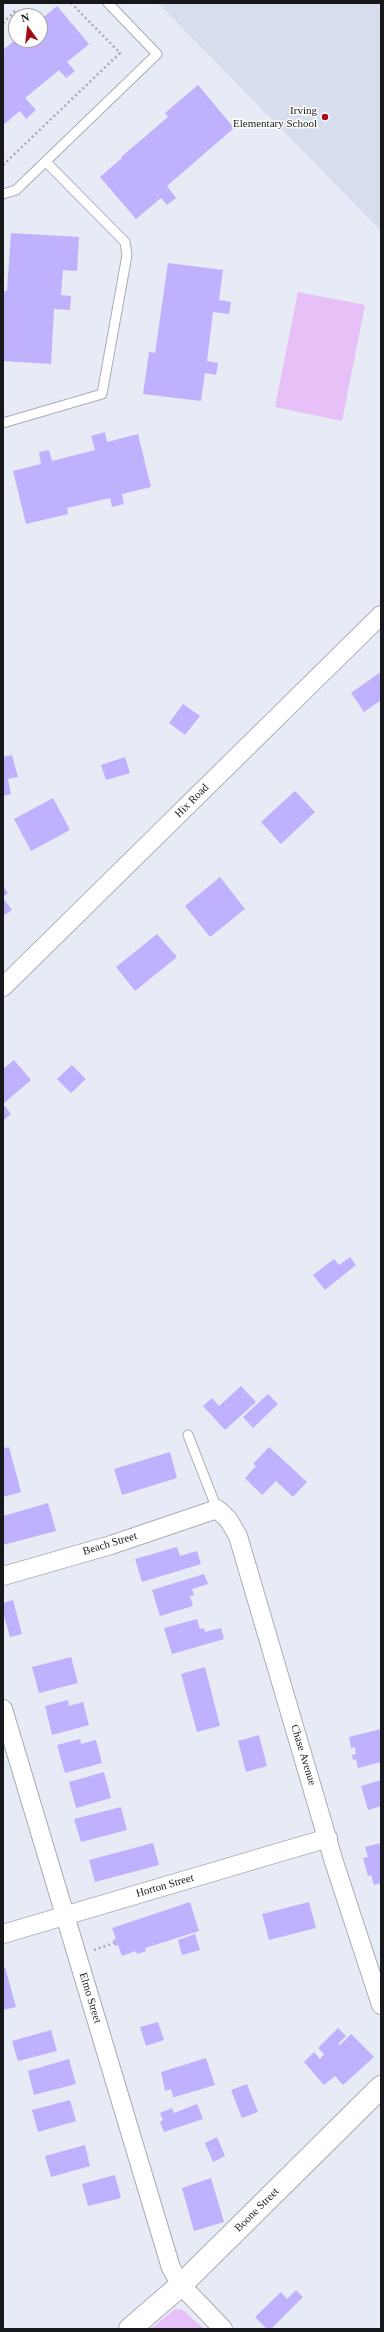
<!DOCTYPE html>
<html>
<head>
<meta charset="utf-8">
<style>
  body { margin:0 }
  #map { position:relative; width:384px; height:2332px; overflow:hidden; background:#e7ebf6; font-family:Georgia,serif }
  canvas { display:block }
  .frame { position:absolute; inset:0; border:4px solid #17181b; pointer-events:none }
  .north { position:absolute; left:8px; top:8px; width:40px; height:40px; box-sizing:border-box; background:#fff; border:1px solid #a2a3a4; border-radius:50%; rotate:345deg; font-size:11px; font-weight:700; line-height:16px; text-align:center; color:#17181b }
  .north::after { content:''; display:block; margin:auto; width:14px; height:18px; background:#a40b15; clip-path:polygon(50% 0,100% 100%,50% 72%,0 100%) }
</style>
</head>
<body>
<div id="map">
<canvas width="384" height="2332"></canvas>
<div class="frame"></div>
<div class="north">N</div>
</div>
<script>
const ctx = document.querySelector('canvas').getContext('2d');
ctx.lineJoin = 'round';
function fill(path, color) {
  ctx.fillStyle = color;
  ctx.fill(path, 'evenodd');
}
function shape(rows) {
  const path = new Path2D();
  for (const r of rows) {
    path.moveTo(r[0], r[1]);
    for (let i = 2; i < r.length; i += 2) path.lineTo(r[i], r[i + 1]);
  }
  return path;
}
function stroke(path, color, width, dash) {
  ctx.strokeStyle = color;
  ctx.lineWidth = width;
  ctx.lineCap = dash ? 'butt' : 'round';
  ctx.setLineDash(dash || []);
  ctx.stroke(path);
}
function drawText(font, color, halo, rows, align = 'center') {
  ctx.font = font + ' Georgia,serif';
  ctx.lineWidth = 3;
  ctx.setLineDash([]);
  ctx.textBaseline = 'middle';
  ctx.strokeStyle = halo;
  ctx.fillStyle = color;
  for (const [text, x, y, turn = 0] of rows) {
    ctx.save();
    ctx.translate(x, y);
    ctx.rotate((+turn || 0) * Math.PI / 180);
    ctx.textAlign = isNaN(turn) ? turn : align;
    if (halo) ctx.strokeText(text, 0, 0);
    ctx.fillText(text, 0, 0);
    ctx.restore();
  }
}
fill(shape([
  [158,3,381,3,381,231]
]), '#d6dded');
fill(shape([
  [298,292,365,305,342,421,275,407],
  [175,2309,183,2310,204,2329,151,2329]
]), '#e7c0f7');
fill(shape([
  [57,6,89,44,67,62,75,71,66,78,59,70,25,98,36,110,26,119,20,111,3,125,3,50,15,40,40,40,40,20],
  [198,85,234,128,167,186,176,198,167,205,161,198,136,219,100,177,122,158,121,157,168,117,165,113],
  [11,233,79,237,77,271,63,270,61,295,71,296,70,310,54,309,51,364,3,361,3,308,4,291,7,291],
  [168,263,223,270,219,300,231,302,229,314,213,312,207,361,218,363,216,375,205,373,201,401,143,394,149,352,155,353],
  [105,432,107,442,138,434,151,487,122,494,124,504,112,507,110,498,67,508,68,514,26,524,13,471,41,464,39,452,49,450,52,461,95,450,91,436],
  [379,673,381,676,381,700,364,712,351,693],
  [183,704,200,716,185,735,169,723],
  [12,755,18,777,8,779,11,794,3,796,3,757],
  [125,757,130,773,106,780,101,765],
  [295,791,315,812,281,844,261,822],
  [53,798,70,830,31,851,14,819],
  [220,877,245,909,210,937,185,906],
  [3,886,8,893,3,897],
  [3,898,12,910,3,916],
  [157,934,177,957,135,991,116,967],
  [14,1060,31,1080,3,1104,3,1069],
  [72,1065,86,1079,71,1093,57,1079],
  [3,1104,11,1114,3,1121],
  [350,1257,356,1265,325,1290,313,1275,334,1259,339,1265],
  [241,1386,256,1402,225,1430,203,1406,212,1398,219,1406],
  [268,1394,278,1404,253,1428,243,1417],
  [9,1447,21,1492,3,1497,3,1449],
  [269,1447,307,1482,293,1497,276,1481,262,1495,245,1478,256,1466,253,1464],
  [170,1452,177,1478,122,1495,114,1469],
  [48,1503,56,1531,3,1545,3,1516],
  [177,1547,180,1556,197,1551,201,1564,142,1582,135,1559],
  [204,1574,208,1584,192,1589,194,1595,190,1596,193,1606,160,1616,152,1590],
  [13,1600,22,1634,10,1637,3,1612,3,1603],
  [197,1619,200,1629,204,1628,205,1632,221,1628,224,1639,172,1654,164,1628],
  [71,1657,78,1683,39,1693,32,1667],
  [205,1667,220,1726,197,1732,181,1674],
  [68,1700,69,1706,83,1702,89,1725,52,1735,45,1706],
  [381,1729,381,1762,358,1768,356,1759,353,1760,352,1755,356,1754,355,1747,351,1748,349,1737],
  [259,1735,267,1766,246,1772,238,1741],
  [80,1739,81,1744,96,1740,102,1763,65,1773,57,1745],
  [104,1772,111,1798,76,1808,69,1782],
  [381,1780,381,1806,368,1810,361,1786],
  [121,1807,127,1830,81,1842,74,1819],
  [153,1843,159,1865,95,1882,89,1860],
  [381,1843,381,1883,374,1885,371,1875,368,1876,363,1858,368,1857,365,1847],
  [190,1902,199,1931,145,1948,146,1951,137,1954,136,1951,122,1956,118,1945,115,1946,113,1940,116,1939,112,1928],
  [309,1902,316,1928,269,1940,262,1914],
  [195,1934,200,1950,182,1955,178,1940],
  [5,1967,16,2007,3,2010,3,1968],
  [158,2022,164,2040,146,2046,140,2027],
  [338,2028,346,2036,338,2044,340,2045,351,2034,374,2057,343,2085,335,2076,324,2085,304,2062,314,2052,320,2059,324,2054,318,2048],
  [51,2030,57,2051,18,2061,12,2041],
  [206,2058,215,2085,175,2097,173,2097,171,2089,165,2091,161,2072],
  [69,2059,76,2084,34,2095,28,2071],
  [247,2084,258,2112,242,2118,231,2090],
  [70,2100,76,2121,38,2132,32,2110],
  [197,2104,203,2119,164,2132,160,2122,163,2120,160,2113,172,2108,174,2113],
  [217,2137,225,2156,213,2162,205,2143],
  [85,2145,90,2166,51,2177,45,2156],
  [115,2175,121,2198,88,2206,82,2184],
  [211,2178,224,2222,194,2231,182,2188],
  [296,2290,303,2297,272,2328,267,2329,255,2317,281,2292,287,2299]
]), '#bfb1fe');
const lane = shape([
  [3,194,16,190,157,54,108,3],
  [3,423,102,394,127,255,125,242,46,162],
  [188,1435,217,1509]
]);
const street = shape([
  [3,987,381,615],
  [3,1576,111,1545,217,1509,228,1519,238,1536,334,1862,381,2005],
  [3,1709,171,2268,181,2285,223,2329],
  [3,1934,328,1838]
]);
const secondary = shape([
  [130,2329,181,2285,381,2087]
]);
stroke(lane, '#a9adb7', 11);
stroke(street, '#a9adb7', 20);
stroke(secondary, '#a9adb7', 24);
stroke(shape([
  [3,23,16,10,22,16],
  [3,165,120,53,71,3],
  [94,1950,114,1943]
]), '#a7aab3', 2.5, [2, 3]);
stroke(lane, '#fff', 9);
stroke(street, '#fff', 18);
stroke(secondary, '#fff', 22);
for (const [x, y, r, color] of [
  [325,117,4,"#a40b15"]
]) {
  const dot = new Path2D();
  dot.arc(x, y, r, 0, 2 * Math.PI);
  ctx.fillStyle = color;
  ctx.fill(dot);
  stroke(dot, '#fff', 1.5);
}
drawText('11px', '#17181b', '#fff', [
  ["Irving",317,111],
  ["Elementary School",317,124]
], 'right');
drawText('11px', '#17181b', '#fff', [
  ["Hix Road",192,801,-45],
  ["Beach Street",110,1544,-17],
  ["Chase Avenue",303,1755,73],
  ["Horton Street",165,1886,-16],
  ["Elmo Street",90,1998,73],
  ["Boone Street",257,2210,-45]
]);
</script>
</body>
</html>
